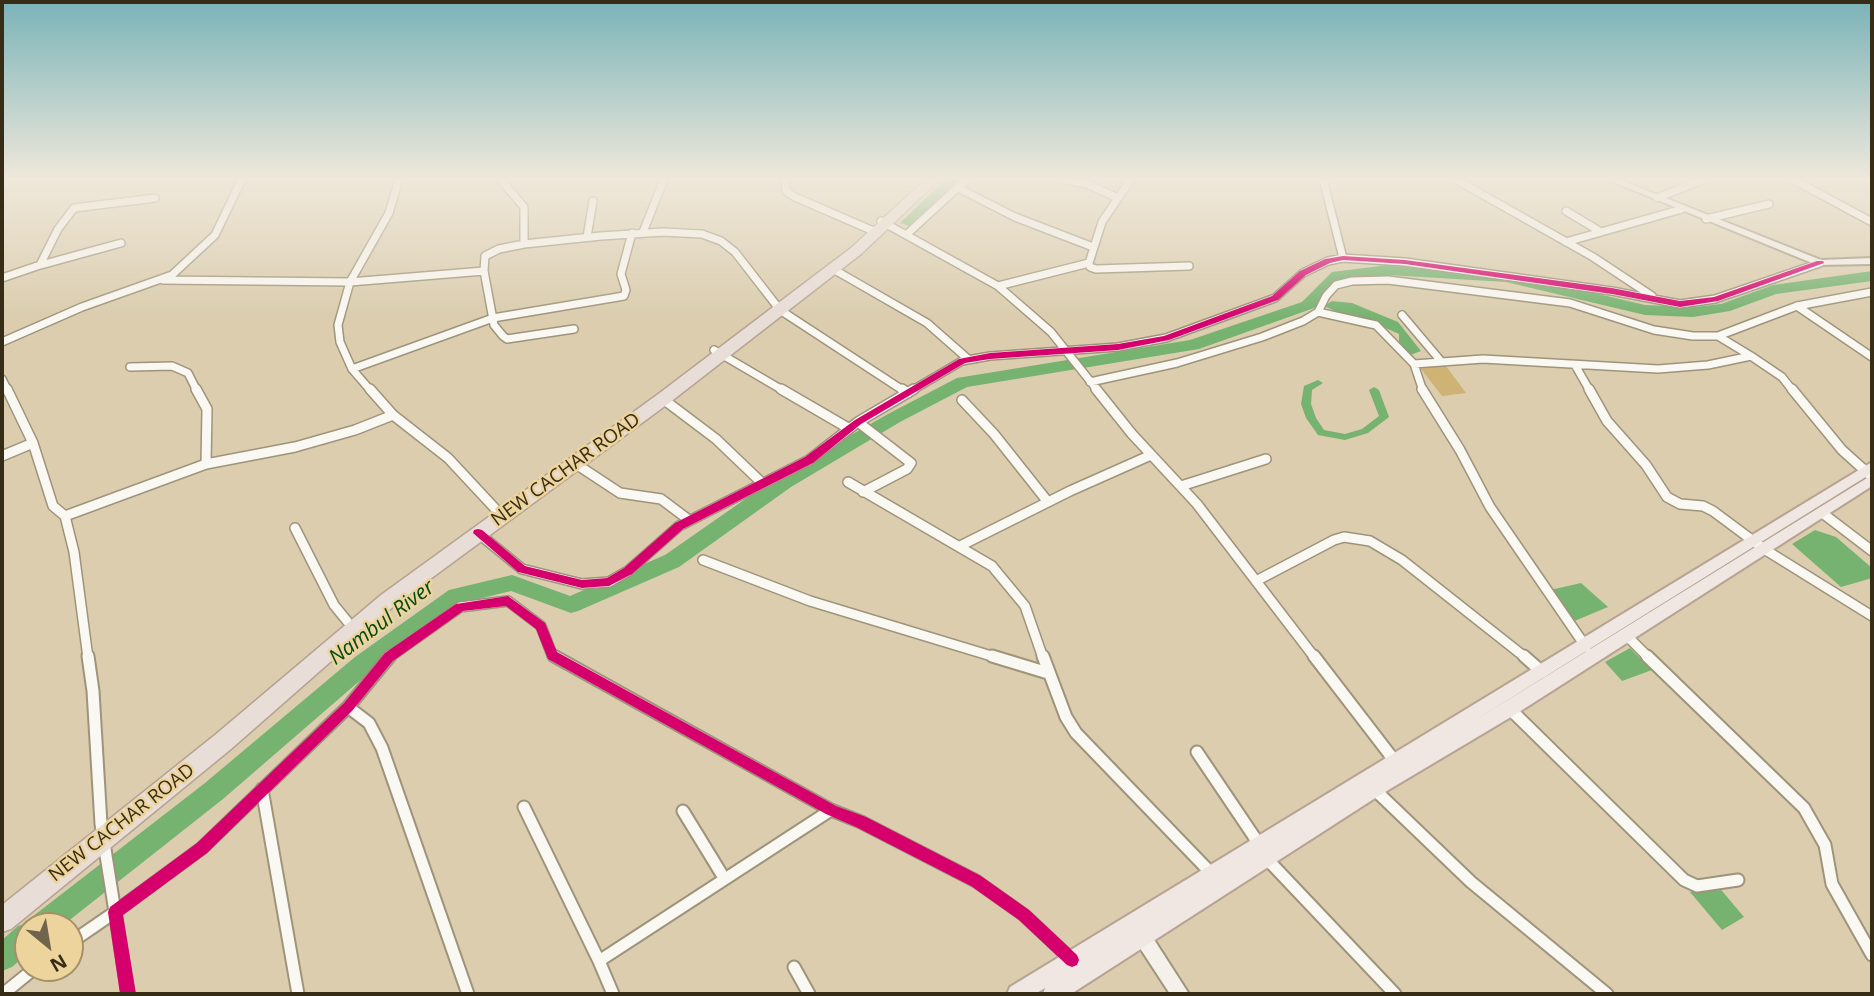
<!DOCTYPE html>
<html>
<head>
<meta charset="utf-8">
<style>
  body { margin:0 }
  #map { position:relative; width:1874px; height:996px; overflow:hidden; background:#dbcdae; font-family:"Open Sans",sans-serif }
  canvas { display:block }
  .frame { position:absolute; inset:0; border:4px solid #372d17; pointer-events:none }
  .north { position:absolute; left:14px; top:912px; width:70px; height:70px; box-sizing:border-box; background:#edd49c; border:2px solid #a49167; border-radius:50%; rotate:150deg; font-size:19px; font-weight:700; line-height:28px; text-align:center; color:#372d17 }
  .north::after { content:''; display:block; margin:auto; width:24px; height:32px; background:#70654c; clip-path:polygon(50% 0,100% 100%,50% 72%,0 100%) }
</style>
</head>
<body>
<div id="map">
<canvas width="1874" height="996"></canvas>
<div class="frame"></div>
<div class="north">N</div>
</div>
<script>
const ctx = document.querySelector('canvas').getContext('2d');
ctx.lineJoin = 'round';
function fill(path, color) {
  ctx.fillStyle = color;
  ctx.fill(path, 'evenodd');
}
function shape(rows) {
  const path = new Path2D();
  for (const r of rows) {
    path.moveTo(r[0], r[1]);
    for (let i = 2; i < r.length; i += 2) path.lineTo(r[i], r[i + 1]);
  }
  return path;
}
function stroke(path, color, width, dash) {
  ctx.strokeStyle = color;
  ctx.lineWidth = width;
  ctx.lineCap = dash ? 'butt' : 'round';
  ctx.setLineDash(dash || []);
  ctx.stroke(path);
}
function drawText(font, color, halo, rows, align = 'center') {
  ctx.font = font + ' "Open Sans",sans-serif';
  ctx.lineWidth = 5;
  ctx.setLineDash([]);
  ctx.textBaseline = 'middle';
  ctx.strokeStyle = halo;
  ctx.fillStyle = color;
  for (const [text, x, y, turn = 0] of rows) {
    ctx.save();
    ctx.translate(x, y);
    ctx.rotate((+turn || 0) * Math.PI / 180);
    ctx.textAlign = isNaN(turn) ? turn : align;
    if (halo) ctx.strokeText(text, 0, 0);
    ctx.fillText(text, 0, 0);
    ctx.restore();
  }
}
fill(shape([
  [1443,362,1466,393,1442,396,1418,365]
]), '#ceb374');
fill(shape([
  [946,179,966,179,912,227,900,223],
  [1332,301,1352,303,1398,322,1421,351,1410,355,1399,344,1399,334,1359,316,1340,313,1324,306],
  [1815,530,1836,537,1872,568,1872,578,1841,587,1792,544],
  [1581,583,1608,607,1572,622,1546,591],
  [1630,648,1652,670,1622,681,1605,662],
  [1717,885,1744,917,1722,930,1690,892]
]), '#76b270');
fill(shape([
  [1318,380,1323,383,1312,390,1311,404,1316,418,1324,430,1345,434,1362,429,1379,416,1369,390,1374,387,1379,390,1389,417,1368,433,1345,440,1318,435,1306,418,1301,404,1304,386,1318,380]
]), '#76b270');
fill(shape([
  [1388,265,1506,272,1645,305,1693,307,1721,304,1773,285,1872,271,1872,281,1776,294,1730,311,1693,317,1645,315,1506,282,1388,275,1342,279,1314,308,1199,349,967,387,900,422,791,487,679,567,578,611,571,613,511,591,462,603,371,671,223,799,62,926,28,926,28,953,12,967,2,971,2,940,18,926,29,923,32,917,205,783,355,657,449,590,512,575,570,596,665,555,777,477,888,414,957,378,1190,340,1302,302,1332,272,1388,265]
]), '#76b270');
const streetFar2 = shape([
  [500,179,524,207,524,244],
  [785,179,786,191,795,197,878,233],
  [1062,179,1087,184,1118,198],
  [1323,179,1343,258],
  [1455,179,1593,257,1652,296],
  [1794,180,1872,222],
  [958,188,1015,217,1093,247],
  [1657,198,1704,179],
  [1566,211,1601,232],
  [1706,219,1769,204],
  [881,221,998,286,1051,332,1098,391],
  [643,232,664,179],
  [906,235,967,179],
  [587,237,593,201],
  [1566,242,1682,209],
  [1089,263,1090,267,1096,269,1189,266],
  [41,265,121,243],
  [833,269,927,323,968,359],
  [2,278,40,265,58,229,74,208,155,198],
  [163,280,350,282,484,271],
  [998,286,1089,263,1102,222,1131,179],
  [1797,306,1872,357],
  [1318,312,1326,296,1336,285,1352,281,1388,280,1570,303,1654,330,1693,336,1718,336,1751,356],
  [1402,315,1440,360],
  [574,329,507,339,503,336,494,325,484,271,485,256,499,249,524,244,601,236,663,232,702,234,721,241,735,252,780,310,904,391],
  [1718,336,1797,306,1872,292],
  [2,342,82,307,172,275,215,235,242,179],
  [714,350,784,391],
  [1575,365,1590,391],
  [130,367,172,366,188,373,197,391],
  [352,369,493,318,624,296,626,290,621,274,632,233],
  [2,379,8,391],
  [1090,382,1177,363,1262,337,1303,321,1318,312,1376,325,1414,364],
  [371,391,352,369,340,342,338,325,350,282,389,213,399,179],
  [911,391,962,361,990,356,1118,347,1166,338,1275,298,1303,273,1328,261,1343,258,1405,262,1612,291,1680,304,1715,299,1820,263],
  [1423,391,1414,364,1483,359,1658,369,1708,365,1751,356,1782,377,1793,391]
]);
const streetFar1 = shape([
  [7,389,33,443,53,506,65,516,74,552,88,658],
  [196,389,207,409,206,464],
  [370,389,393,415,448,458,502,516],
  [781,389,848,428],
  [902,389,908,393],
  [1096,389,1132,434,1197,504,1315,658],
  [1422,389,1460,450,1490,507,1586,647],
  [1589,389,1607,421,1646,465,1667,497,1680,504,1703,506,1713,511,1764,549,1872,616],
  [1792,389,1842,450,1872,477],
  [663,399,716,439,762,483],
  [962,400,994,434,1048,502],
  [858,422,911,463,907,469,863,492],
  [2,456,33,443],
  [576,464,620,493,661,499,689,520],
  [848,482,992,566,1025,606,1043,658],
  [1181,486,1266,459],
  [1821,512,1872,551],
  [65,516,206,464,295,447,355,430,393,415],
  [295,528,334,605,347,621],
  [478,533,522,569,582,584,609,582,628,571,679,526,809,460,858,422,914,389],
  [960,546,1070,491,1151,455],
  [703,560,810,601,998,658],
  [1256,581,1334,540,1344,537,1370,541,1402,560,1526,658],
  [1627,636,1649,658],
  [388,658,460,607,508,601,541,626,552,655,557,658]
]);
const street = shape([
  [554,656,831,810,861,822,976,881,1024,915,1072,960],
  [992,656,1048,673],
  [1043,656,1066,717,1076,733,1211,873],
  [1314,656,1397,764],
  [1524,656,1542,672],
  [1647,656,1804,808,1825,845,1832,884,1872,955],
  [348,707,369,723,382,748,468,994],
  [1510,709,1684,880,1697,886,1738,880],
  [1197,752,1259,844],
  [262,789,298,994],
  [1374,789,1471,882,1607,994],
  [524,807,599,961,831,810],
  [683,811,724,878],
  [1267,859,1395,994],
  [70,943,115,912,101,824,93,691,88,656],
  [599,961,613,994],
  [794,967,809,994],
  [3,994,35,968],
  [128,994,115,912,202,848,348,707,390,656]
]);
const secondary = shape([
  [1606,179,1618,179,1821,260,1872,258,1872,264,1817,265,1606,179],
  [1140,924,1146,927,1189,994,1170,994,1134,939,1131,933,1134,927,1140,924]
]);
const primary = shape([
  [1872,462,1872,473,1469,724,1872,475,1872,486,1516,714,1380,795,1071,994,1043,994,1045,988,1035,994,1007,994,1010,987,1872,462]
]);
const highway = shape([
  [926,179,940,179,861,254,669,403,395,605,231,749,11,929,2,932,2,905,215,735,381,595,657,395,851,248,926,179]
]);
stroke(streetFar2, '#9e947b', 10);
stroke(streetFar1, '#9e947b', 12);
stroke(street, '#9e947b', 15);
stroke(secondary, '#9e947b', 4);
stroke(primary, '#b6a392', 4);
stroke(highway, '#b6a392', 3);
stroke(streetFar2, '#faf8f3', 7);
stroke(streetFar1, '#faf8f3', 9);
stroke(street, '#faf8f3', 11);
fill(secondary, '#f4f0ea');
fill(primary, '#f0e7e2');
fill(highway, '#e9ddd8');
fill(shape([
  [1343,256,1405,260,1612,288,1680,301,1714,297,1817,261,1823,261,1824,263,1718,301,1680,307,1612,294,1405,264,1343,260,1330,263,1306,275,1278,300,1169,340,1118,350,990,359,965,363,861,424,813,463,683,529,632,574,609,586,582,588,518,572,473,533,474,530,478,529,482,530,525,566,582,580,607,578,624,568,675,523,805,457,855,420,959,359,990,353,1118,344,1164,336,1272,296,1300,271,1325,259,1343,256],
  [508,596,545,623,557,652,836,806,866,817,981,876,1029,910,1077,955,1079,960,1077,965,1072,967,1067,965,1019,920,971,886,856,827,826,814,548,659,536,629,506,606,463,611,393,661,352,711,207,853,123,915,136,994,120,994,108,912,110,907,197,843,344,703,385,653,456,604,508,596]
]), '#d6006c');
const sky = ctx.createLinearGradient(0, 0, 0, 319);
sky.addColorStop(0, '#7ab3b8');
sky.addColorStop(0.56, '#efe8db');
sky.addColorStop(1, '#efe8db00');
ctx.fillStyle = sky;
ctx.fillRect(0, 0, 1874, 319);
drawText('19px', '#372d17', '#edd49c', [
  ["NEW CACHAR ROAD",566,470,-36],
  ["NEW CACHAR ROAD",122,823,-38]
]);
drawText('italic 21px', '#054a15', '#edd49c', [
  ["Nambul River",382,623,-37]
]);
</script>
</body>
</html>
